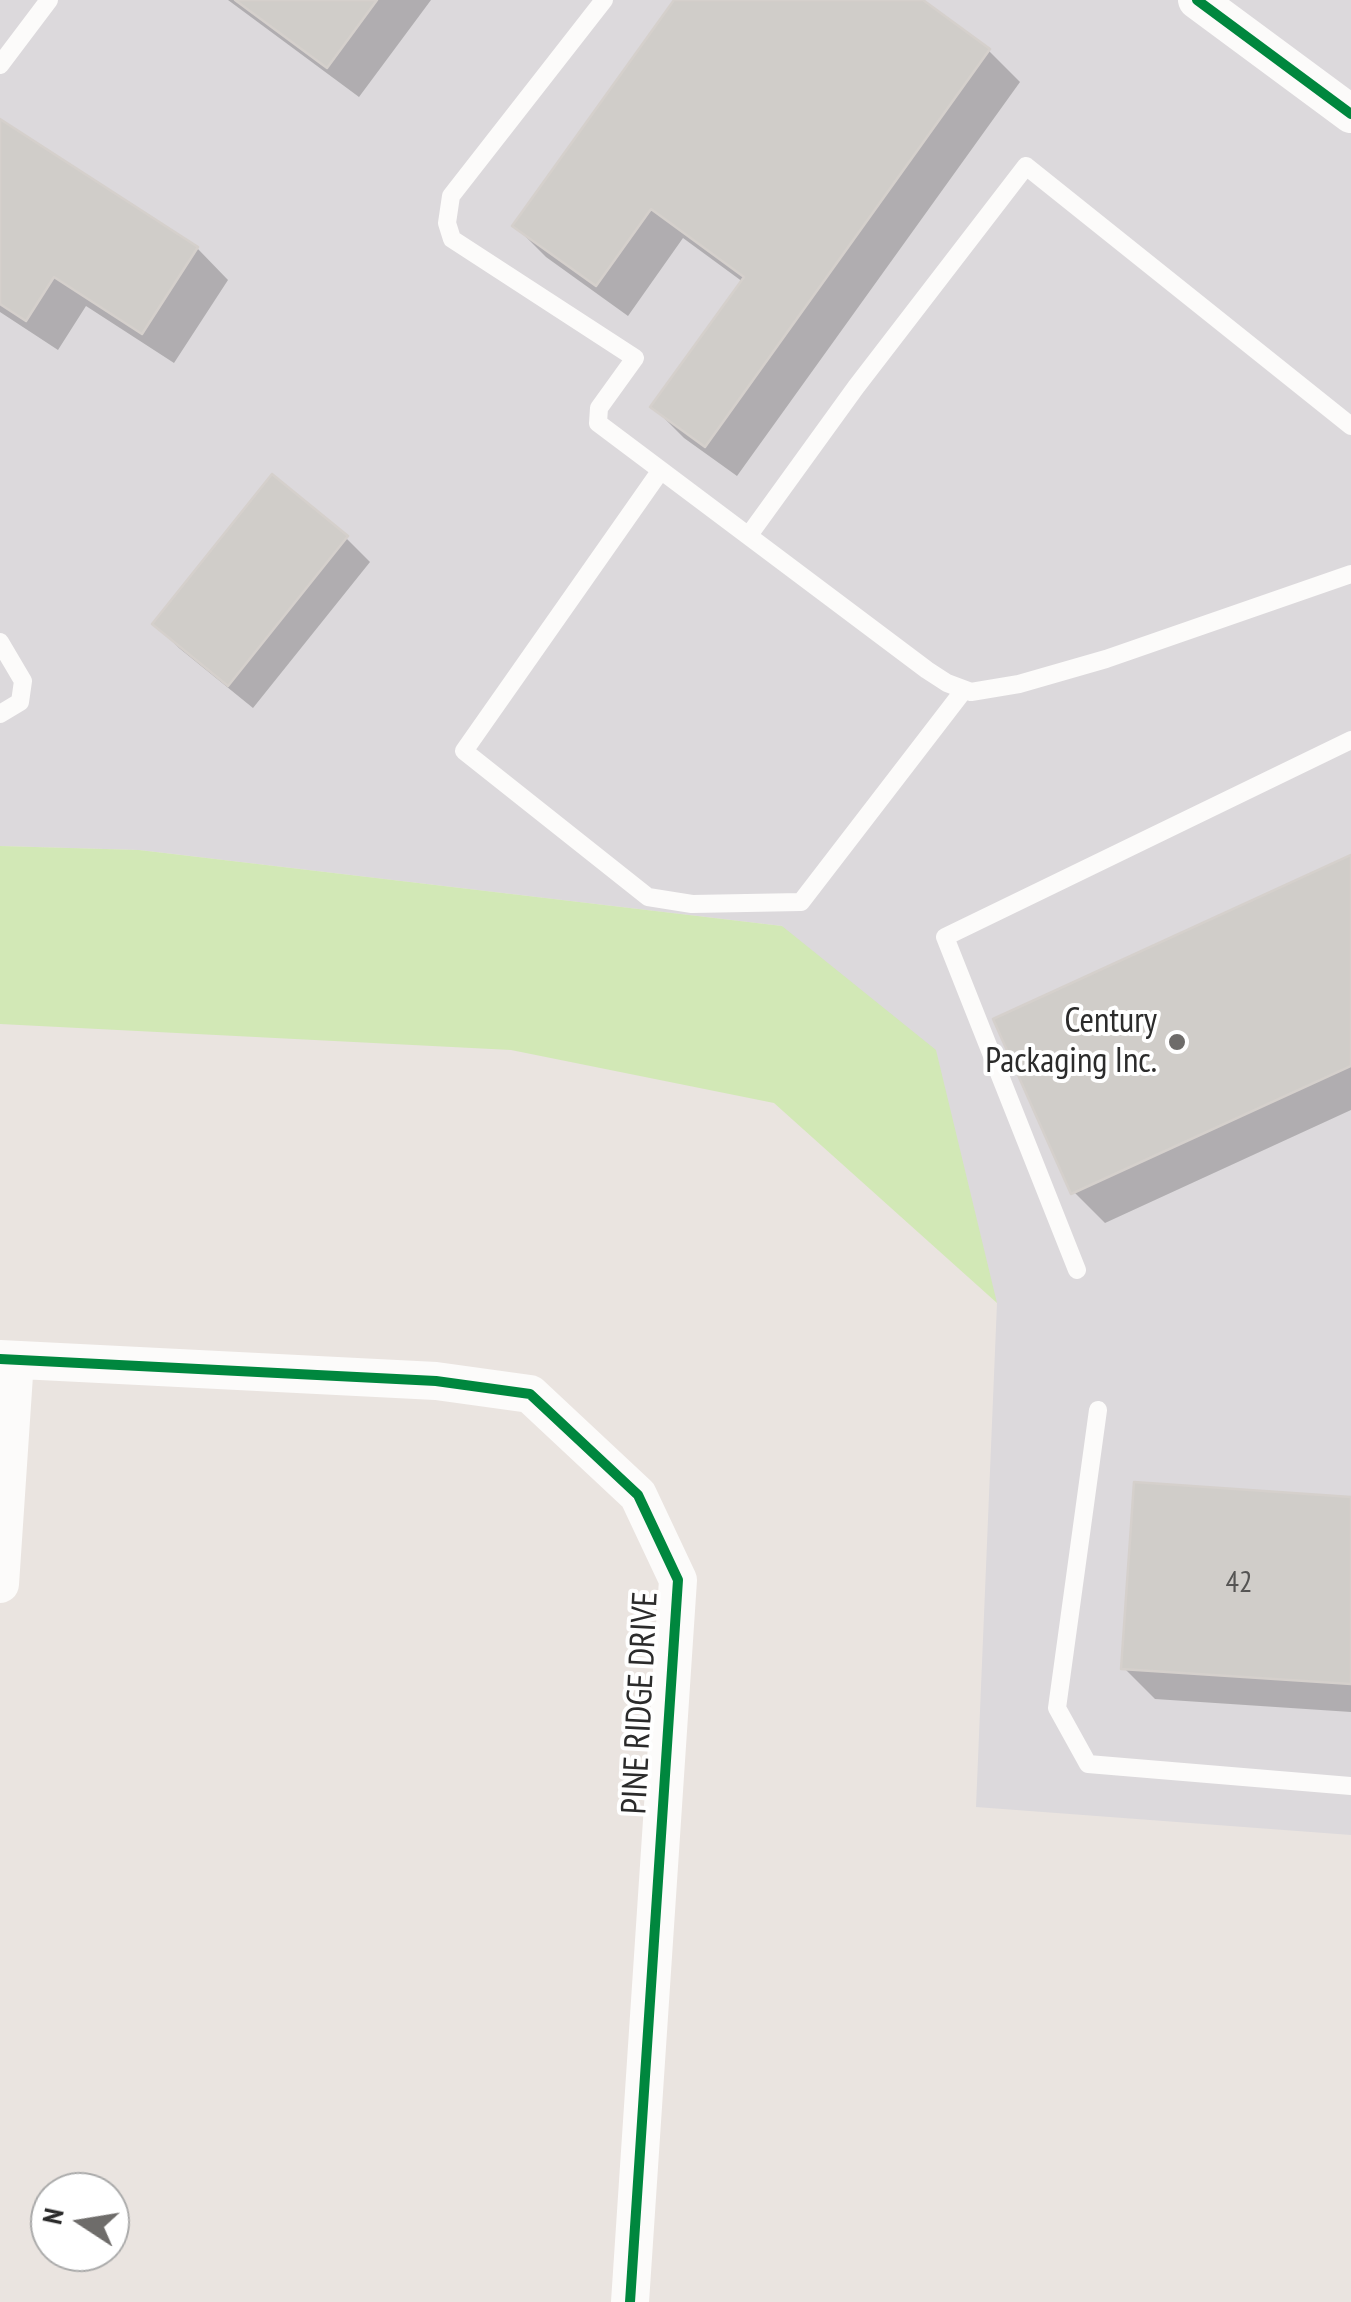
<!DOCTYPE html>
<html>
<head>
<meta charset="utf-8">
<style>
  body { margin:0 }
  #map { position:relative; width:1351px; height:2302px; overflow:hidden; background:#eae4e0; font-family:"PT Sans Narrow",sans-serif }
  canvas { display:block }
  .north { position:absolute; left:30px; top:2172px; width:100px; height:100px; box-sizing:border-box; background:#fff; border:2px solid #aaa; border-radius:50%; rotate:282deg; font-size:28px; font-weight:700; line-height:40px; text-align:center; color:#2b2b2b }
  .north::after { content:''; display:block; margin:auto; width:35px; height:45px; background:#6e6c6a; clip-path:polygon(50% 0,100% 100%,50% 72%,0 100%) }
</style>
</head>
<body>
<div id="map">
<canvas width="1351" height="2302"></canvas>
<div class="north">N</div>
</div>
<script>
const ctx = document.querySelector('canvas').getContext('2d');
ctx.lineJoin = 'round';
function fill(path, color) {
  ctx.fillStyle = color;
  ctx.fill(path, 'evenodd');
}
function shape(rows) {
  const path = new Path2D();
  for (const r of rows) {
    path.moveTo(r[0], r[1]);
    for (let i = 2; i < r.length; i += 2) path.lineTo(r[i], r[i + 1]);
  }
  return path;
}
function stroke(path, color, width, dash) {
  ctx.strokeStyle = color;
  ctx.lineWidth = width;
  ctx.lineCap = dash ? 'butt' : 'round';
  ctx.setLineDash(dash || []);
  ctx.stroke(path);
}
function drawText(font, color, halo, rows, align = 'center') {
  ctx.font = font + ' "PT Sans Narrow",sans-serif';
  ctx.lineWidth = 8;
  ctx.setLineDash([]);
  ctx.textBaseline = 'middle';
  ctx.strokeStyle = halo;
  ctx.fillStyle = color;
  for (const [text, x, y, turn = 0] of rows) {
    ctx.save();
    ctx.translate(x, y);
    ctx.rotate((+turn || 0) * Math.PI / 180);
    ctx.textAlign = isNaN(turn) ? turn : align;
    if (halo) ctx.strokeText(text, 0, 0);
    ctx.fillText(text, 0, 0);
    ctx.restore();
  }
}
fill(shape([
  [0,0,1351,0,1351,1835,976,1807,997,1303,782,926,139,850,0,846]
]), '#dcd9dc');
fill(shape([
  [0,846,139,850,782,926,936,1050,997,1303,774,1103,511,1050,0,1024]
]), '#d2e8b6');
fill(shape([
  [228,0,431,0,359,97],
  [677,0,919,0,989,51,1020,82,737,476,684,438,653,407,743,282,683,238,628,316,546,257,515,226],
  [0,123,197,248,228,280,174,363,86,306,58,350,0,312],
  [346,538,370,562,253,708,179,648,155,624],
  [1351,858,1351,1110,1105,1223,1074,1192],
  [1351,1499,1351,1712,1155,1699,1124,1668]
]), '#0003');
const building = shape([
  [235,0,377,0,327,68,235,0],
  [674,0,923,0,990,49,705,447,650,407,744,277,651,209,596,286,512,226,674,0],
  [0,119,198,247,142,334,54,277,26,321,0,304,0,119],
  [272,474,348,536,228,686,152,624,272,474],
  [1351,855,1351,1066,1071,1194,993,1019,1351,855],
  [1134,1482,1351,1497,1351,1684,1121,1669,1134,1482]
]);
fill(building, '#d0cdc9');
stroke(building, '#d5d0cc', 2.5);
stroke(shape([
  [604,0,451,196,447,223,452,239,635,358,599,408,598,423,927,670,947,683,971,692,1019,684,1106,659,1351,574],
  [0,65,49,0],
  [661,470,464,751,648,897,692,904,801,902,964,690],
  [749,535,856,387,1026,166,1351,426],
  [0,642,23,681,20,702,0,714],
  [1077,1270,945,937,1351,740],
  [1098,1410,1057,1708,1088,1764,1351,1786]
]), '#fcfbfa', 18);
stroke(shape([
  [1197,0,1351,114],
  [0,1359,436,1381,530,1394,638,1495,678,1580,630,2302],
  [0,1584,15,1360]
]), '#fcfbfa', 38);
stroke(shape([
  [1197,0,1351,114],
  [0,1359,436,1381,530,1394,638,1495,678,1580,630,2302]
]), '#00873e', 10);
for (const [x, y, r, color] of [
  [1177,1042,10,"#6e6c6a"]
]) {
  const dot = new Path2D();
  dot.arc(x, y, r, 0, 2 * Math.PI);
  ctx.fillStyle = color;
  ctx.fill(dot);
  stroke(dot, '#fff', 4);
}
drawText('30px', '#555453', null, [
  ["42",1239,1583]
]);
drawText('35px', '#2b2b2b', '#fff', [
  ["Century",1157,1022],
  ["Packaging Inc.",1157,1062]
], 'right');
drawText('35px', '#2b2b2b', '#fff', [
  ["PINE RIDGE DRIVE",641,1703,-87]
]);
</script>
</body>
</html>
